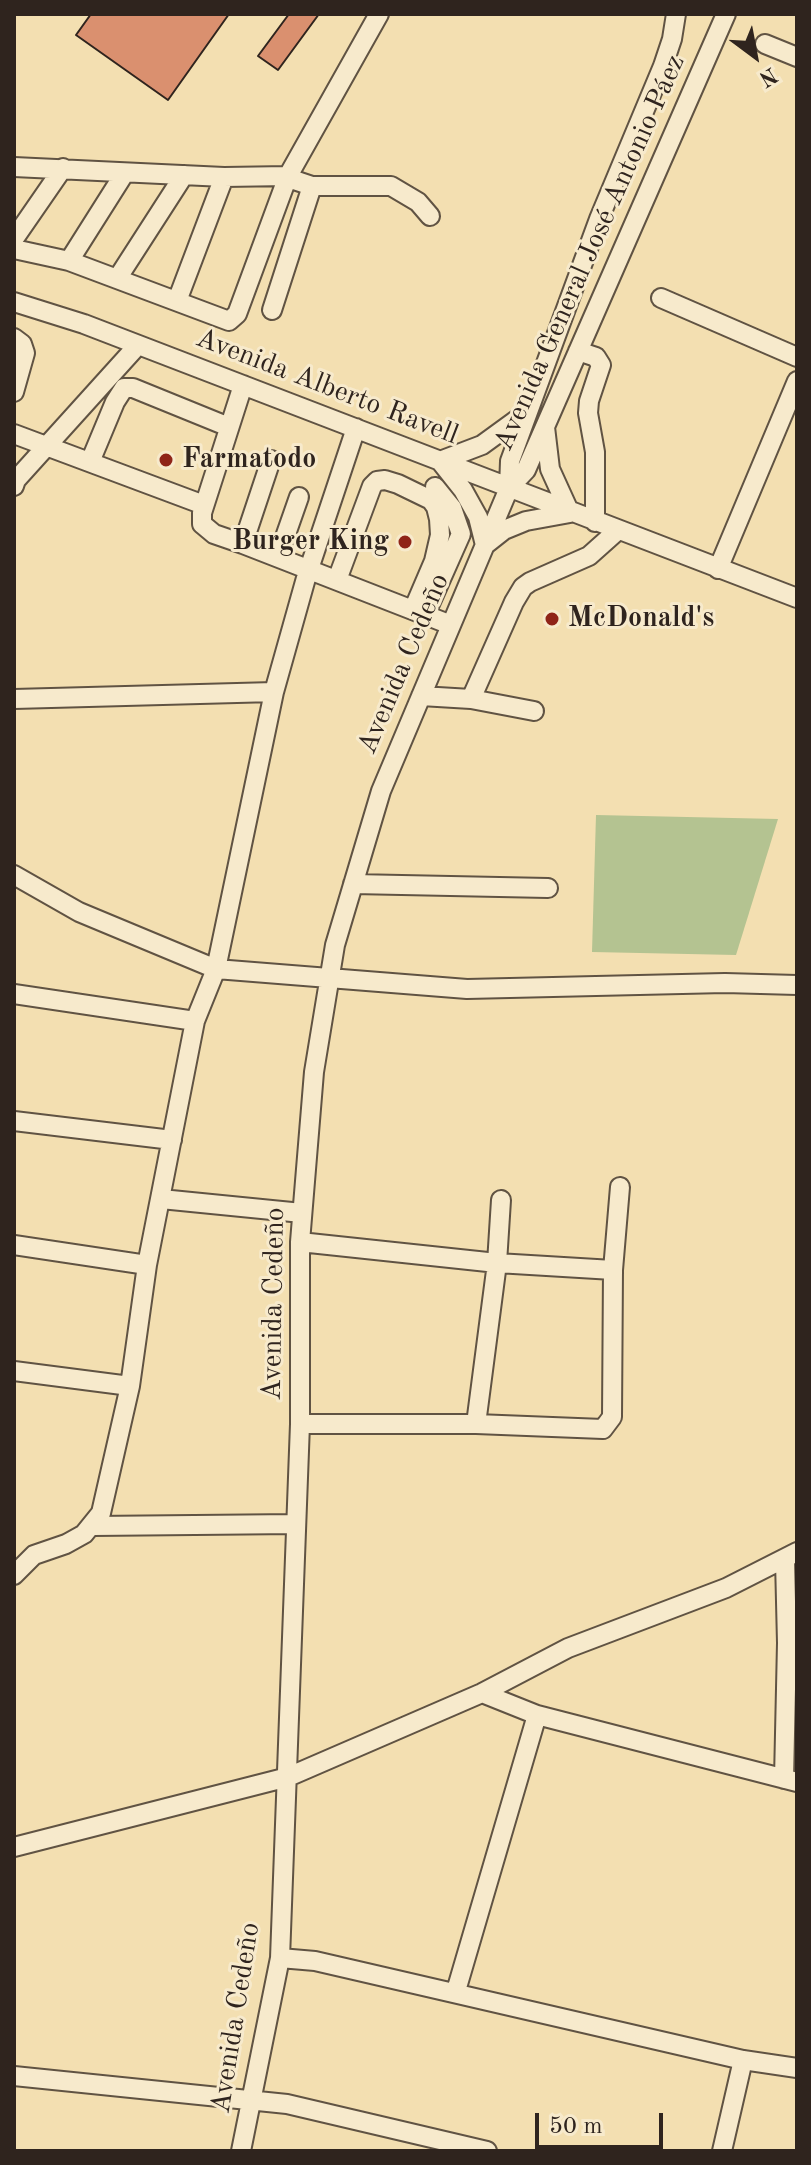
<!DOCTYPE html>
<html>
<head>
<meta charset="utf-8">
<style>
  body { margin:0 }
  #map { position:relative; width:811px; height:2165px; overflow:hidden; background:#f3dfb1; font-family:"Old Standard TT",serif }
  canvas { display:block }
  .frame { position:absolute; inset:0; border:16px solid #2f241e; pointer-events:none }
  .north { position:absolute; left:715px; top:16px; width:80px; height:80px; -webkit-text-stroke:6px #f7eacc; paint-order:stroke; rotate:148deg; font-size:22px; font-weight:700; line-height:32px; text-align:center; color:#2f241e }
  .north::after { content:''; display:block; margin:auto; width:28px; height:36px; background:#2f241e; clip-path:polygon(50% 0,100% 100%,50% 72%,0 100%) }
  .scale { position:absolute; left:535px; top:2113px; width:128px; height:36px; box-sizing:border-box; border:4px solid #2f241e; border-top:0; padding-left:10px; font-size:24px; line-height:28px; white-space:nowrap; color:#2f241e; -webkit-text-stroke:6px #f7eacc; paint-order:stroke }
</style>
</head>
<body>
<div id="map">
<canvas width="811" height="2165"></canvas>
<div class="frame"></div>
<div class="north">N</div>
<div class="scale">50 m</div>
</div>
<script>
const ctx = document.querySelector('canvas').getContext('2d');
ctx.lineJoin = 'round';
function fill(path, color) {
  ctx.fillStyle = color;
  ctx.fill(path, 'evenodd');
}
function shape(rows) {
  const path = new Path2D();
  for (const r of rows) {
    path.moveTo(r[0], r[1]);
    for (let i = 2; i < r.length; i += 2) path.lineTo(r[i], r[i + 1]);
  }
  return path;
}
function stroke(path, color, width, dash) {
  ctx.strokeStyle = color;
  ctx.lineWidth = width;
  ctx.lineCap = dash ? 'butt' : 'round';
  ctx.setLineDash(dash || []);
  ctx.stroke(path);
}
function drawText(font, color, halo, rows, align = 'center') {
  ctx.font = font + ' "Old Standard TT",serif';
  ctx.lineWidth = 6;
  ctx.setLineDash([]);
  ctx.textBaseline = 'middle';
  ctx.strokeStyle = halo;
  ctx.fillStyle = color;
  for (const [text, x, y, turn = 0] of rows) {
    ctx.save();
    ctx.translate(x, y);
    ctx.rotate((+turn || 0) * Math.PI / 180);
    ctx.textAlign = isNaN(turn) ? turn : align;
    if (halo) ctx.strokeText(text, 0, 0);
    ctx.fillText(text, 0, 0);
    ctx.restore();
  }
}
fill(shape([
  [596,815,778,819,736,955,592,952]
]), '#b4c391');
const building = shape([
  [91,14,229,14,168,100,76,35,91,14],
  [289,14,319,14,278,70,258,56,289,14]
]);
fill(building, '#da906f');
stroke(building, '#2f241e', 2);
const minor = shape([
  [765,44,797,57],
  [14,167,224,177,288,176,379,14],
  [14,239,63,168],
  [14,249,69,261,229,321,237,314,288,176,291,179,312,186,391,186,418,202,430,216],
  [69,261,124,174],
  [117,279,184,175],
  [661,298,797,357],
  [177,301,224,177],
  [14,302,84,324,797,598],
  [272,310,312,186],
  [14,338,22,344,25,353,14,392],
  [578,351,596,357,601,365,589,401,588,413,595,452,595,522],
  [243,385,202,513,202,524,214,534,243,544,271,460],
  [526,413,482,445,440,461,463,490,478,517,485,545,504,530,526,521,570,513,550,469,545,427],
  [14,434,204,505],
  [90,462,115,402,124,388,133,388,229,427],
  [14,486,16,480,138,345],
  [509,488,510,461,599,219,663,66,672,39,676,14],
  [243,544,451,625],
  [278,557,299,497],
  [718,569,797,381],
  [337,580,372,486,377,481,385,480,398,484,431,500,436,507,439,519,440,535,434,561,413,610],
  [425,615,461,534,452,508,435,487],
  [421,696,471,699],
  [14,699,274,692],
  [534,711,471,699,514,602,523,587,530,582,589,556,617,531],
  [14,875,79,912,216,969,467,989,725,983,797,985],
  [353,884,548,888],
  [14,994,195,1021],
  [14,1121,172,1140],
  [161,1199,302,1213],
  [300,1242,497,1263,613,1270],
  [14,1245,147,1265],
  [14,1371,130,1386],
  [300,1424,476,1424,603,1429,612,1417,613,1270,620,1187],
  [476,1424,497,1263,501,1200],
  [93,1526,296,1524],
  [14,1575,34,1555,66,1544,84,1534,101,1513,130,1386,147,1265,195,1021,216,969,274,692,306,578,356,428],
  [482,1693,537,1715,797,1782],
  [784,1779,787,1643,785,1560],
  [14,1847,288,1777,482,1693,568,1648,726,1588,797,1552],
  [280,1958,315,1961,743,2060,797,2068],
  [456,1991,537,1715],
  [14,2076,287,2104,487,2151],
  [241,2151,280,1958,300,1424,300,1242,314,1072,335,945,381,791,509,488,526,470,726,14],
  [722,2151,743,2060]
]);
stroke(minor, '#605343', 22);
stroke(minor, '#f7eacc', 18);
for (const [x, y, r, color] of [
  [166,460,8,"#8f2418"],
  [405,542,8,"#8f2418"],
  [552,619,8,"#8f2418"]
]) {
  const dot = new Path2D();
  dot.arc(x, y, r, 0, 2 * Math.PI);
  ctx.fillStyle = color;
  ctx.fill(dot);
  stroke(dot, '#f7eacc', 3);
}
drawText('28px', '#2f241e', '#f7eacc', [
  ["Avenida General José Antonio Páez",590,253,-66],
  ["Avenida Alberto Ravell",327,387,21],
  ["Avenida Cedeño",404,664,-67],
  ["Avenida Cedeño",274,1304,-89],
  ["Avenida Cedeño",236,2018,-81]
]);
drawText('bold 28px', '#2f241e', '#f7eacc', [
  ["Farmatodo",182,460],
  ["Burger King",389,542,"right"],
  ["McDonald's",568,619]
], 'left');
</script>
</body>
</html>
